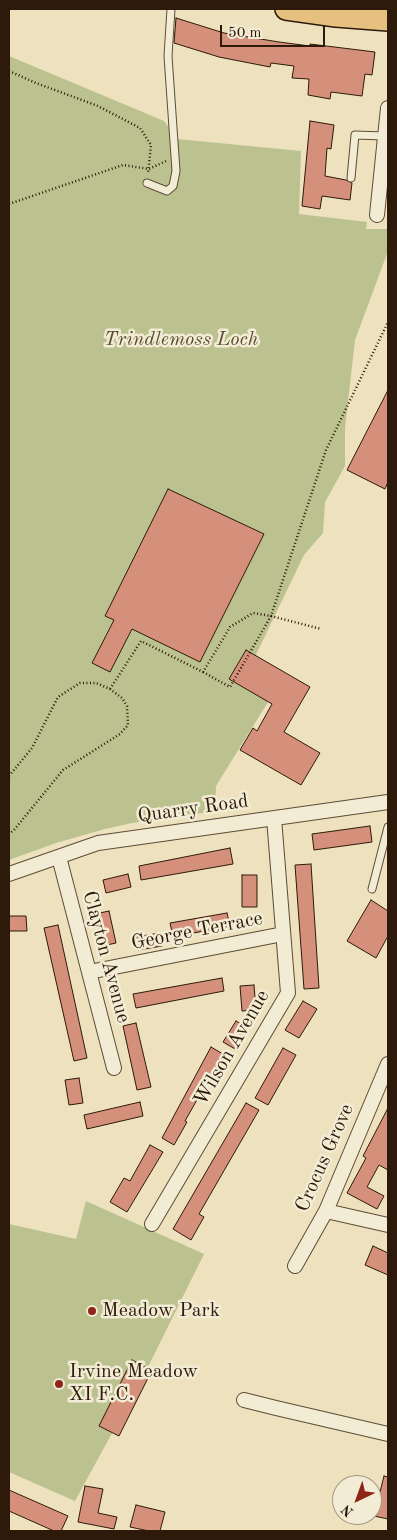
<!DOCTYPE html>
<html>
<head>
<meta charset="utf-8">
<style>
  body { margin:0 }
  #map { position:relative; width:397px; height:1540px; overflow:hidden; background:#ede1be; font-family:"Old Standard TT",serif }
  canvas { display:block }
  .frame { position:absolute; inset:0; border:10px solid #2d1a0a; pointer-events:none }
  .north { position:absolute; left:332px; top:1475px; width:50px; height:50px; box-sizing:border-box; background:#f3ecd5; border:1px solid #a49884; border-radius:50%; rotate:222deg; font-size:14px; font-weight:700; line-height:20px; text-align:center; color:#2d1a0a }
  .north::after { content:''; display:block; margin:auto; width:18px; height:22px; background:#8f2418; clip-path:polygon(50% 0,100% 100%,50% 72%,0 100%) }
  .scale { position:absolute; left:220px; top:25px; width:105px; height:22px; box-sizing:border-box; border:2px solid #2d1a0a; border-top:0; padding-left:6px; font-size:15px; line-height:18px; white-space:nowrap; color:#2d1a0a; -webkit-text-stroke:4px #f3ecd5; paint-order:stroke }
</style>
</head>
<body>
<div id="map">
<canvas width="397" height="1540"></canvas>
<div class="frame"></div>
<div class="north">N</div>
<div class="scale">50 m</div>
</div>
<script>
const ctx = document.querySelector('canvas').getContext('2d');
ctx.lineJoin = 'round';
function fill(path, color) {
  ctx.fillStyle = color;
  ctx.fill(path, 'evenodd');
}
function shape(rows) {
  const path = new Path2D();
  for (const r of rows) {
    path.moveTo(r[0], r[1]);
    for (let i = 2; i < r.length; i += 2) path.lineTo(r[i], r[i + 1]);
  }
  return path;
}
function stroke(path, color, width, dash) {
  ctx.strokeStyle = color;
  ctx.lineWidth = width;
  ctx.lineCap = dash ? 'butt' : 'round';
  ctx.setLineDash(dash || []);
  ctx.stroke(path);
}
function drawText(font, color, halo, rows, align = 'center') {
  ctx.font = font + ' "Old Standard TT",serif';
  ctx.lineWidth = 5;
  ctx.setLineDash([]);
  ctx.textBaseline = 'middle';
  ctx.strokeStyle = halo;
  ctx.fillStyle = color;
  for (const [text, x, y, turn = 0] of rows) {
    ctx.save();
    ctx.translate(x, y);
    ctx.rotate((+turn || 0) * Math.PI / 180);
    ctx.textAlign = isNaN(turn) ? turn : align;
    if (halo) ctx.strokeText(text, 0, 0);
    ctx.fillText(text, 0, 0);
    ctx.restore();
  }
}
fill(shape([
  [9,56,164,121,177,139,301,151,299,214,367,222,366,229,388,229,388,251,355,340,345,428,345,466,325,502,323,533,304,555,250,667,273,694,216,786,215,811,132,823,105,829,56,843,9,860],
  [86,1201,204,1254,147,1369,75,1501,9,1472,9,1224,76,1239]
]), '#bcc28f');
const building = shape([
  [176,18,224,33,279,42,310,46,310,44,375,52,372,75,365,74,362,96,331,92,330,99,308,95,309,79,292,78,294,66,271,63,270,67,219,57,174,43,176,18],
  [310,121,334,125,331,149,327,148,325,176,346,180,352,183,350,200,322,196,320,209,302,206,310,121],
  [388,390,388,482,385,489,347,470,388,390],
  [168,489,264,534,200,662,132,629,110,672,92,663,114,620,105,616,168,489],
  [246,650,310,687,284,732,320,753,301,785,240,750,253,728,257,731,272,704,229,679,246,650],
  [370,826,372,842,314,850,312,834,370,826],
  [230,848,233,864,141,880,139,866,230,848],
  [311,864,319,988,304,989,295,865,311,864],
  [128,874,131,887,106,893,103,880,128,874],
  [242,875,257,875,257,907,242,907,242,875],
  [371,900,388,911,388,936,376,958,347,941,371,900],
  [109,911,116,943,102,946,95,914,109,911],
  [227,913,230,926,173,937,170,923,227,913],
  [9,916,26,916,27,931,9,931,9,916],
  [58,925,87,1058,74,1061,44,928,58,925],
  [160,933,162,946,138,950,136,937,160,933],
  [222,978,224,991,136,1008,133,994,222,978],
  [254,985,256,1010,242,1011,240,986,254,985],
  [303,1001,317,1009,299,1038,285,1030,303,1001],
  [236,1021,248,1028,235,1049,223,1042,236,1021],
  [136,1023,151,1087,137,1090,123,1026,136,1023],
  [211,1047,223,1054,185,1121,187,1122,174,1145,162,1138,211,1047],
  [283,1048,296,1055,268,1105,255,1098,283,1048],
  [79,1078,83,1103,69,1105,65,1080,79,1078],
  [140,1102,143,1116,87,1129,84,1115,140,1102],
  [246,1103,259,1110,199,1214,204,1217,191,1240,173,1229,246,1103],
  [388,1108,388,1170,379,1165,367,1187,384,1196,377,1209,347,1193,366,1158,363,1156,388,1108],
  [150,1145,163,1152,127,1212,110,1202,124,1178,130,1181,150,1145],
  [373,1246,388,1253,388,1275,365,1265,373,1246],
  [132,1360,152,1370,119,1436,99,1426,132,1360],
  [384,1476,388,1477,388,1519,374,1516,384,1476],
  [85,1486,103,1489,98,1513,117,1517,114,1529,78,1522,85,1486],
  [9,1490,68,1516,61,1531,54,1531,9,1511,9,1490],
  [136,1505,165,1512,160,1531,149,1531,130,1527,136,1505]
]);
fill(building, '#d4907b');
stroke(building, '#2d1a0a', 1);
const service = shape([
  [351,178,355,135,385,136],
  [147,183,167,191,173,186,176,171,168,56,171,9],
  [372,889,388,827]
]);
const minor = shape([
  [377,215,388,108],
  [59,857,114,1068],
  [9,874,98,843,388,802],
  [89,972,283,934],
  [326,1211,388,1225],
  [152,1224,288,993,274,818],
  [295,1266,326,1211,388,1064],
  [244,1400,276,1408,388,1434]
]);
const primary = shape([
  [286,9,336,16,388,20]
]);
stroke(service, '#5d4c37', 9);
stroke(minor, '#5d4c37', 16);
stroke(primary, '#2d1a0a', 24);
stroke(shape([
  [9,71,36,83,98,106,140,128,151,145,148,174],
  [9,204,123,165,149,169,166,161],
  [203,672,230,687,271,616,326,450,388,322],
  [110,689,141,641,203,672,230,627,253,613,271,616,321,629],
  [9,776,32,748,58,697,80,683,96,683,110,689,122,698,127,706,128,725,120,734,63,770,14,830,9,834]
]), '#2d1a0a', 2.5, [1, 2.5]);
stroke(service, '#f3ecd5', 7);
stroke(minor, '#f3ecd5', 14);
stroke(primary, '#e6c07f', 21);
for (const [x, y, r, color] of [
  [92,1311,5,"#8f2418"],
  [59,1384,5,"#8f2418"]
]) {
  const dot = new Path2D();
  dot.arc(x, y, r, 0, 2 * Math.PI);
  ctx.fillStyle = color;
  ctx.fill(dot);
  stroke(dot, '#f3ecd5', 2);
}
drawText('italic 20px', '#584c32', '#f3ecd5', [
  ["Trindlemoss Loch",181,340]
]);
drawText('20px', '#2d1a0a', '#f3ecd5', [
  ["Quarry Road",193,809,-8],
  ["George Terrace",197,931,-11],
  ["Clayton Avenue",106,957,75],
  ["Wilson Avenue",232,1048,-60],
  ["Crocus Grove",325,1158,-66]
]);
drawText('20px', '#2d1a0a', '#f3ecd5', [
  ["Meadow Park",102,1311],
  ["Irvine Meadow",69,1372],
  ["XI F.C.",69,1395]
], 'left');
</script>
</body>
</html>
